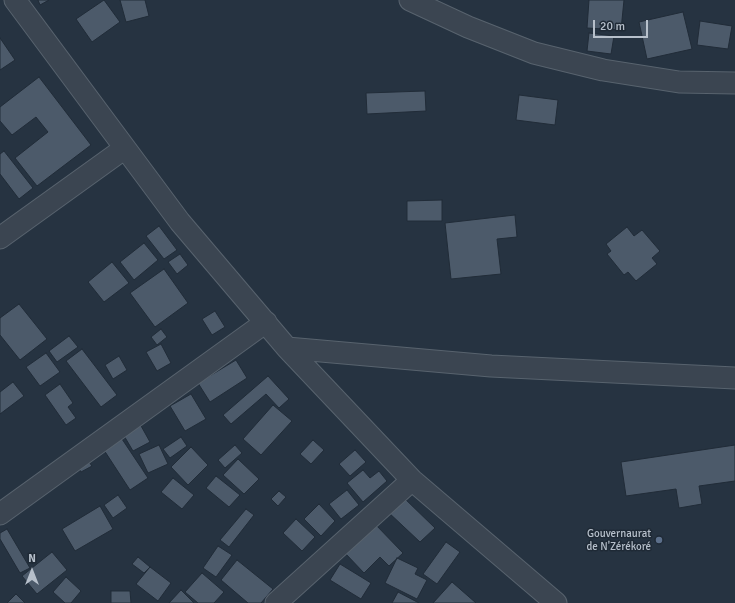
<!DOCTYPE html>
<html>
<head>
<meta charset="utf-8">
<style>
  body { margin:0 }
  #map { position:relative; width:735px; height:603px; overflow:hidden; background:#263341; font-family:Signika,sans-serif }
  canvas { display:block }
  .north { position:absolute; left:12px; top:551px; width:40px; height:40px; -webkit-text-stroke:3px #1f2a36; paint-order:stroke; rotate:0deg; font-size:11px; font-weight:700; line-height:16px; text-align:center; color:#b7c0cb }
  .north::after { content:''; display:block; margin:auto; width:14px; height:18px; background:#b7c0cb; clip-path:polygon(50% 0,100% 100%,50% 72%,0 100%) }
  .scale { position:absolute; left:593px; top:20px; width:55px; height:18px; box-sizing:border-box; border:2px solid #b7c0cb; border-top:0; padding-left:5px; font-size:12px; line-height:14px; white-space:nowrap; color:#b7c0cb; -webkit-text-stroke:3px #1f2a36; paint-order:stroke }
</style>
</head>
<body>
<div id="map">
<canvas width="735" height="603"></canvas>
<div class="north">N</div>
<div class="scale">20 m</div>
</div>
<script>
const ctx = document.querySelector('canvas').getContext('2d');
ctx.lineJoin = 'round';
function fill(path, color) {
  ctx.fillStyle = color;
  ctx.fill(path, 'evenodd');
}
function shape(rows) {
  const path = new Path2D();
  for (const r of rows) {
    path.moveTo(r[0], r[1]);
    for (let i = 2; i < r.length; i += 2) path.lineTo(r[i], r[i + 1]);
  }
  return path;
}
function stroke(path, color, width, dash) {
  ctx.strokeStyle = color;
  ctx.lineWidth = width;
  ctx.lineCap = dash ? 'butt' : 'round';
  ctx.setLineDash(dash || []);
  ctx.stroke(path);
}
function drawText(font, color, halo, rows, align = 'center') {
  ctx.font = font + ' Signika,sans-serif';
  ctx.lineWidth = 3;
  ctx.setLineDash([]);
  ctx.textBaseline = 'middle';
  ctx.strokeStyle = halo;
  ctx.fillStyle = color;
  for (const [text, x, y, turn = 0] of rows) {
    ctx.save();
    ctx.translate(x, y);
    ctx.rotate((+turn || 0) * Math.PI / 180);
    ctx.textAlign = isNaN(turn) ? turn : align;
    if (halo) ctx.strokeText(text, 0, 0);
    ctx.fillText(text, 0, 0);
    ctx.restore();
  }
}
const building = shape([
  [38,0,49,0,40,5,38,0],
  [104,0,120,22,92,42,76,19,104,0],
  [120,0,145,0,149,16,126,22,120,0],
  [589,0,624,0,621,30,587,28,589,0],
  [683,12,692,49,647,59,639,22,683,12],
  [700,21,732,26,728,49,697,45,700,21],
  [589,33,614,36,611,54,587,51,589,33],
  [0,38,15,60,0,70,0,38],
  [39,77,91,145,37,186,15,158,48,132,36,117,12,135,0,121,0,107,39,77],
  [425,91,426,111,367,114,366,93,425,91],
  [519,95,558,100,555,125,516,120,519,95],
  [4,151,33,188,19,199,0,174,0,154,4,151],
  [442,200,442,221,407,221,407,201,442,200],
  [515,215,517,237,497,239,501,274,451,279,445,223,515,215],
  [159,226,177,250,164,259,146,236,159,226],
  [627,227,634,236,642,230,660,251,652,258,657,264,636,281,628,272,624,275,607,254,611,251,606,244,627,227],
  [144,243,158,260,134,280,120,262,144,243],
  [180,254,188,265,177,274,168,262,180,254],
  [112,262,129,283,104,302,88,282,112,262],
  [164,269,188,303,155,327,130,293,164,269],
  [19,304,47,339,20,360,0,335,0,318,19,304],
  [215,311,225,327,212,335,202,319,215,311],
  [161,329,167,337,157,345,151,337,161,329],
  [69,336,78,347,57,362,49,351,69,336],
  [161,344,171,363,157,371,146,352,161,344],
  [82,349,117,395,101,407,66,361,82,349],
  [46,353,60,372,40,386,26,367,46,353],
  [119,356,127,370,113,379,105,365,119,356],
  [236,360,247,378,210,402,198,383,236,360],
  [268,376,289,399,279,408,266,394,231,424,223,415,268,376],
  [13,382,24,396,0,414,0,392,13,382],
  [60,384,73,403,68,407,76,418,66,425,45,395,60,384],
  [191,394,206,419,185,431,170,406,191,394],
  [273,405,292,421,261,455,243,439,273,405],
  [140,424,150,442,133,451,123,434,140,424],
  [120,436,148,478,130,490,102,447,120,436],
  [181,437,187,446,170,458,163,449,181,437],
  [313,440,324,450,311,464,300,454,313,440],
  [159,445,168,464,148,473,139,454,159,445],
  [235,445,242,453,225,468,218,460,235,445],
  [735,445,735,481,699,486,702,504,679,508,676,489,626,496,621,462,735,445],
  [191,447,208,465,188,485,171,467,191,447],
  [355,450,366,462,350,476,339,464,355,450],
  [86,458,92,466,81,472,76,464,86,458],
  [238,459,259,479,244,494,223,475,238,459],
  [363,470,370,478,379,471,387,481,363,502,347,483,363,470],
  [216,476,240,495,229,507,206,488,216,476],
  [173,478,194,495,182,509,161,492,173,478],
  [347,490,359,505,341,519,329,504,347,490],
  [279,491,286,497,278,506,271,499,279,491],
  [118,495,127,508,113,518,104,505,118,495],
  [402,496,435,528,420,542,387,511,402,496],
  [319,504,335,521,321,536,304,519,319,504],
  [100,506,113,529,75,551,62,529,100,506],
  [246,509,254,515,229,547,220,540,246,509],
  [296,519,315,537,302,551,283,533,296,519],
  [375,524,403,553,389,566,380,557,364,573,345,553,375,524],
  [7,529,30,568,20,573,0,539,0,533,7,529],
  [446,542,460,552,437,584,423,574,446,542],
  [218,546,232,555,216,577,203,568,218,546],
  [52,552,67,570,37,594,22,576,52,552],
  [138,557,150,567,144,573,132,564,138,557],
  [397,558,418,568,415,574,427,580,417,599,385,583,397,558],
  [237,560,273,589,261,603,248,603,221,580,237,560],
  [340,564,371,583,361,599,330,580,340,564],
  [150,567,171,583,158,601,136,584,150,567],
  [202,573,224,592,214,603,198,603,185,592,202,573],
  [66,577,81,591,71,603,65,603,53,592,66,577],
  [452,582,476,603,433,603,452,582],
  [181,590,194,603,169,603,181,590],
  [111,591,130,591,131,603,111,603,111,591],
  [398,592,419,603,392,603,398,592],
  [16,594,25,603,7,603,16,594]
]);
fill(building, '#4c5a6a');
stroke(building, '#212c38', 1);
const street = shape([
  [15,0,180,222,287,348,412,480,556,603],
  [410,0,468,27,534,53,603,70,679,82,735,83],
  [0,238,125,148],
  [287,348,491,366,735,378],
  [0,514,266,322],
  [276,603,412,480]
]);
stroke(street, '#58636e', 23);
stroke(street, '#3b4551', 21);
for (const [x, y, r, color] of [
  [659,540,4,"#5c6f8a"]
]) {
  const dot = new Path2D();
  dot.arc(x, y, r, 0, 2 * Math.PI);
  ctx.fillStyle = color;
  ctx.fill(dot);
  stroke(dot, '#1f2a36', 1.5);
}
drawText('11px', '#b7c0cb', '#1f2a36', [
  ["Gouvernaurat",651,534],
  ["de N'Zérékoré",651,547]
], 'right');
</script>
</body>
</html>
